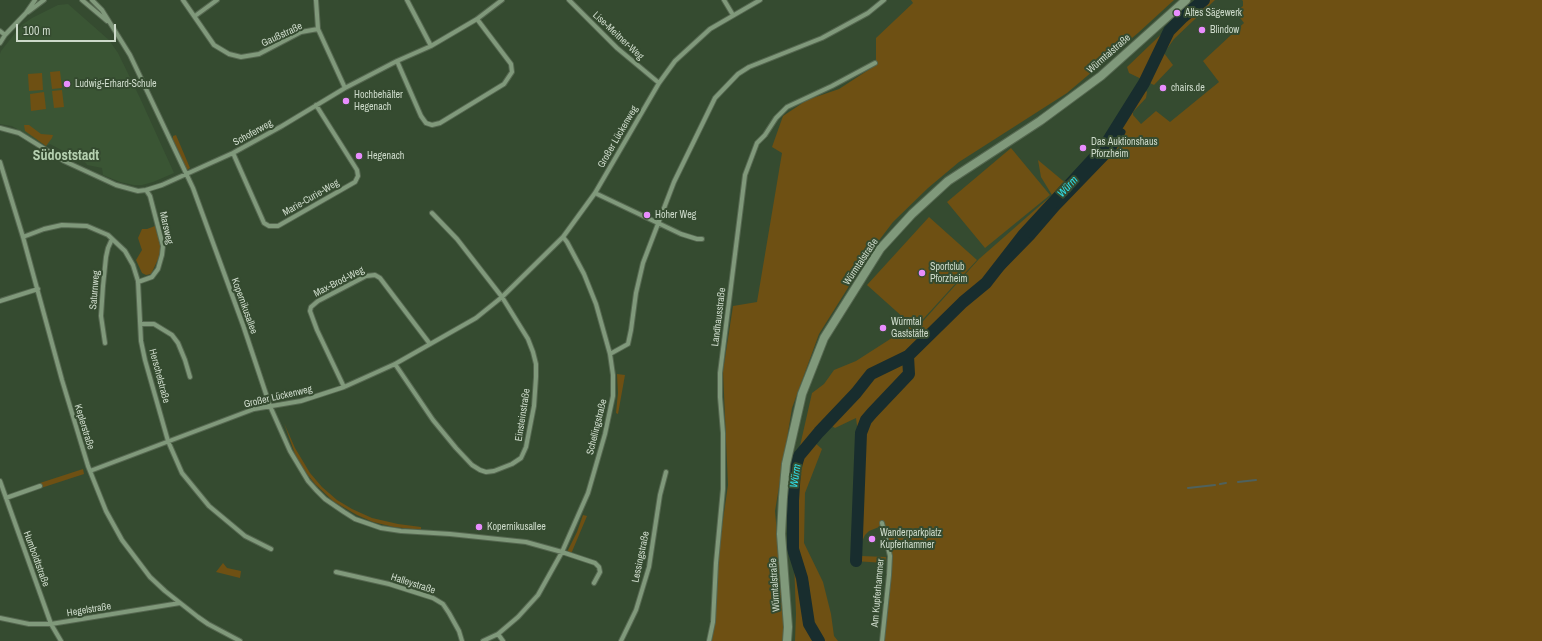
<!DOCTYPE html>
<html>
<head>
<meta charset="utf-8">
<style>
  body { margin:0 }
  #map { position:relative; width:1542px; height:641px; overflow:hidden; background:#354b30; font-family:"Archivo Narrow",sans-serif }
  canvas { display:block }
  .scale { position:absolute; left:16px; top:24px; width:100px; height:18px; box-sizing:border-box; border:2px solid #cddaca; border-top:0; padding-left:5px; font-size:12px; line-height:14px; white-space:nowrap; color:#cddaca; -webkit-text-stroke:3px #354b30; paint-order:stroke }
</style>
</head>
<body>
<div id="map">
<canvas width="1542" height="641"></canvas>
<div class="scale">100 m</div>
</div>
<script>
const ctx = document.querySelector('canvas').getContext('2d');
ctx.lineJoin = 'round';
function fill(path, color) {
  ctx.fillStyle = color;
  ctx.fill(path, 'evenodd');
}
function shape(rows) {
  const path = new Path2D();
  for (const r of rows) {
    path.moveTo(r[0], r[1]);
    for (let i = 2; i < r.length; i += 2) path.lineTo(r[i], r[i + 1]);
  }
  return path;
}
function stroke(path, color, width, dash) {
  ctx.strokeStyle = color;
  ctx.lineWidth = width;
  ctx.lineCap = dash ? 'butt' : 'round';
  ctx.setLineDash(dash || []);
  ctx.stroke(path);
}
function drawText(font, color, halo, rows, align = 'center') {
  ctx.font = font + ' "Archivo Narrow",sans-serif';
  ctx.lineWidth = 4;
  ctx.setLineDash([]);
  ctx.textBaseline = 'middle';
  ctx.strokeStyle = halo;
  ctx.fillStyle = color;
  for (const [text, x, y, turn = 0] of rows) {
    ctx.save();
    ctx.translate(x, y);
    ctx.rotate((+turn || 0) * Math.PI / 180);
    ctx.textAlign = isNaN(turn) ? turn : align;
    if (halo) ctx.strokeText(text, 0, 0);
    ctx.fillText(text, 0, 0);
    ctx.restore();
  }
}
fill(shape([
  [68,4,109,40,118,53,140,98,174,173,153,182,142,185,134,185,120,182,103,175,102,168,87,165,86,163,50,144,46,146,12,126,0,124,0,54,1,51,16,32,23,24,32,18,58,5]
]), '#3a5534');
fill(shape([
  [911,0,1174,0,1138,33,1067,93,959,162,928,188,893,222,871,251,819,334,792,408,775,511,783,601,783,641,712,641,719,547,728,485,723,371,733,306,757,302,782,153,772,147,783,116,807,100,839,89,876,65,876,38,913,3],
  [1197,0,1215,0,1174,39,1164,53,1173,65,1154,85,1129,73,1127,67],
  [1242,0,1542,0,1542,641,884,641,890,587,891,555,884,525,869,531,865,535,859,548,861,556,886,557,885,563,854,561,852,556,858,433,856,418,835,428,825,422,804,445,800,446,812,393,824,384,834,370,856,361,909,327,915,330,979,259,1052,195,1041,177,1038,160,1068,185,1096,153,1141,85,1147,92,1146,98,1133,112,1133,115,1141,124,1156,111,1170,122,1219,82,1203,61,1244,23,1238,15,1237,11,1243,6,1243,1],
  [60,71,62,88,52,89,50,72],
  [42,73,43,90,29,91,28,74],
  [62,90,64,107,54,108,52,91],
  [44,92,46,109,31,111,30,94],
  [24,125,29,125,41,134,53,135,52,138,46,146,25,131],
  [176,135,190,168,187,170,173,139,173,136],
  [1011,148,1050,195,985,248,947,202],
  [929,217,977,260,915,328,867,285],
  [155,226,160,243,160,255,153,270,151,274,146,275,142,273,136,260,142,250,138,238,142,229,147,229],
  [617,374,625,375,618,414,616,413,618,393],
  [284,423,295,448,310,473,322,487,337,500,352,509,372,518,398,524,421,527,421,530,394,527,373,522,357,515,333,501,315,484,300,465,295,454],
  [814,442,822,449,805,493,804,543,823,582,831,614,834,636,838,641,824,641,815,628,810,618,809,584,803,563,795,550,795,519,797,475,801,460],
  [83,469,84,474,41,488,40,483],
  [583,515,587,516,571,554,567,552,577,532],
  [794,562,795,562,800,573,803,585,807,622,812,633,817,641,795,641,796,614],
  [223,563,227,568,241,571,240,578,216,572]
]), '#6e5013');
stroke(shape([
  [1238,482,1256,480],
  [1220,484,1226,483],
  [1188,488,1215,485]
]), '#4e615d', 2);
stroke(shape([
  [986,283,1032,236,1057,207,1112,150,1122,132]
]), '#182d2e', 7);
stroke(shape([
  [856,561,861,433,866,420,872,413,909,374,908,356],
  [819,641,809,624,802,578,793,549,793,501,795,469,799,456,819,432,856,393,871,374,908,356,963,302,986,283,1024,234,1104,147,1144,83,1169,31,1183,17,1204,0]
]), '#182d2e', 12);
const street = shape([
  [82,0,107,21],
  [92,0,102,10,130,55,193,188,243,325,270,406,290,451,308,481,316,490,325,499,344,512,355,519,381,528,401,531,450,534,526,542,562,552,595,563,599,567,600,572,594,583],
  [183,0,214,45,229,54,241,57,259,54,301,32,318,29],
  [316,0,318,29,345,88],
  [407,0,431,46],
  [569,0,617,48,659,83],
  [724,0,733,15],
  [28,12,44,0],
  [195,16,217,0],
  [0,31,5,35],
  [0,43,5,35,26,13,35,0],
  [397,61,421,116,426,123,432,125,440,123,504,84,512,72,511,64,477,19],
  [0,128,19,133,64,161,116,185,138,191,146,190,162,185,233,153,282,126,345,88,397,61,431,46,477,19,502,0],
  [233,153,264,223,269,226,278,226,355,182,358,176,357,170,316,105],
  [0,162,23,237,62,380,88,466,106,511,122,540,150,577,165,591,198,617,208,624,240,641],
  [595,193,681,234,697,239,702,239],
  [23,237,44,229,62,225,87,226,108,235,125,251,133,265,138,281,141,341,145,360,168,441,182,473,209,506,245,536,271,549],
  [138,282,152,277,158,269,162,255,163,246,150,196,146,190],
  [0,301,38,289],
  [141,324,154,324,172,335,178,343,185,360,190,377],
  [105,343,101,316,103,286,106,257,108,248,112,239],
  [610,354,628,344,631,330,636,293,643,263,674,182,715,98,738,74,749,67,822,38,868,13,884,0],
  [395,364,433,420,456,448,472,465,480,470,486,472,494,471,512,464,521,458,526,447,534,406,536,377,536,364,533,352,528,339,502,297,457,239,432,213],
  [344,387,317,330,310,311,311,307,318,301,366,276,375,275,380,278,430,344],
  [90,471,254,409,301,401,344,387,395,364,476,318,502,297,563,237,595,193,659,83,675,61,710,29,760,0],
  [0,481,51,624,61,641],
  [6,498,40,486],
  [882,523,890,556,889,575,882,641],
  [336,572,389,584,433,598,443,604,449,613,459,631,462,641],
  [0,618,29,624,51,624,180,603],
  [498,634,503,641],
  [483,641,498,634,518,617,538,595,562,552,588,493,605,434,613,396,613,375,610,354,596,304,584,274,567,242,563,237],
  [621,641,636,610,649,567,660,495,666,472],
  [709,641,713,622,716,563,723,489,723,433,720,397,720,373,745,175,757,143,765,135,776,118,787,107,832,86,875,63]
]);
const secondary = shape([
  [787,641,788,627,781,534,783,497,786,464,802,394,824,338,880,249,912,214,948,181,1040,121,1101,76,1186,0]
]);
stroke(street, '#556750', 6);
stroke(secondary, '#556750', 10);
stroke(street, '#80997b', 4);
stroke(secondary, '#80997b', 8);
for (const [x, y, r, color] of [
  [1177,13,4,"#e98dfe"],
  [1202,30,4,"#e98dfe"],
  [67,84,4,"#e98dfe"],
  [1163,88,4,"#e98dfe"],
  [346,101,4,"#e98dfe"],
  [1083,148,4,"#e98dfe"],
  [359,156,4,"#e98dfe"],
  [647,215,4,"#e98dfe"],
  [922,273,4,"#e98dfe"],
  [883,328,4,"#e98dfe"],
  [479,527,4,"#e98dfe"],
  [872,539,4,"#e98dfe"]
]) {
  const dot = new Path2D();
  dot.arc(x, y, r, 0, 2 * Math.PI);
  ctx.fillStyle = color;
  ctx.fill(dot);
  stroke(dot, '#354b30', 1.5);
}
drawText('10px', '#cddaca', '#354b30', [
  ["Altes Sägewerk",1185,13],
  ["Blindow",1210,30],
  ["Ludwig-Erhard-Schule",75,84],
  ["chairs.de",1171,88],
  ["Hochbehälter",354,95],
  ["Hegenach",354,107],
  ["Das Auktionshaus",1091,142],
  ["Pforzheim",1091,154],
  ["Hegenach",367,156],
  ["Hoher Weg",655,215],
  ["Sportclub",930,267],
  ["Pforzheim",930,279],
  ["Würmtal",891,322],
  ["Gaststätte",891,334],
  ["Kopernikusallee",487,527],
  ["Wanderparkplatz",880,533],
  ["Kupferhammer",880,545]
], 'left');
drawText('10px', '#cddaca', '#354b30', [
  ["Gaußstraße",282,35,-25],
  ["Lise-Meitner-Weg",618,36,43],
  ["Würmtalstraße",1109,54,-41],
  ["Schoferweg",253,133,-29],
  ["Großer Lückenweg",618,137,-60],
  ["Marie-Curie-Weg",311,198,-30],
  ["Marsweg",166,228,77],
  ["Würmtalstraße",861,262,-56],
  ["Max-Brod-Weg",339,282,-27],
  ["Saturnweg",95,290,-85],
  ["Kopernikusallee",244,306,70],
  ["Landhausstraße",719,317,-83],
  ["Herschelstraße",159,376,75],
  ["Großer Lückenweg",278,397,-13],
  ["Einsteinstraße",523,415,-81],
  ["Keplerstraße",84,427,73],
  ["Schellingstraße",597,427,-76],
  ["Lessingstraße",641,557,-78],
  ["Humboldtstraße",36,559,70],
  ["Halleystraße",413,584,18],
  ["Würmtalstraße",775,585,-94],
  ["Am Kupferhammer",878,593,-85],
  ["Hegelstraße",89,610,-9]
]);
drawText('italic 11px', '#2fe0e9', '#354b30', [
  ["Würm",1068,187,-47],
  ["Würm",796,476,-81]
]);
drawText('bold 14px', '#b5d0b0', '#354b30', [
  ["Südoststadt",66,156]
]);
</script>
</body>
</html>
